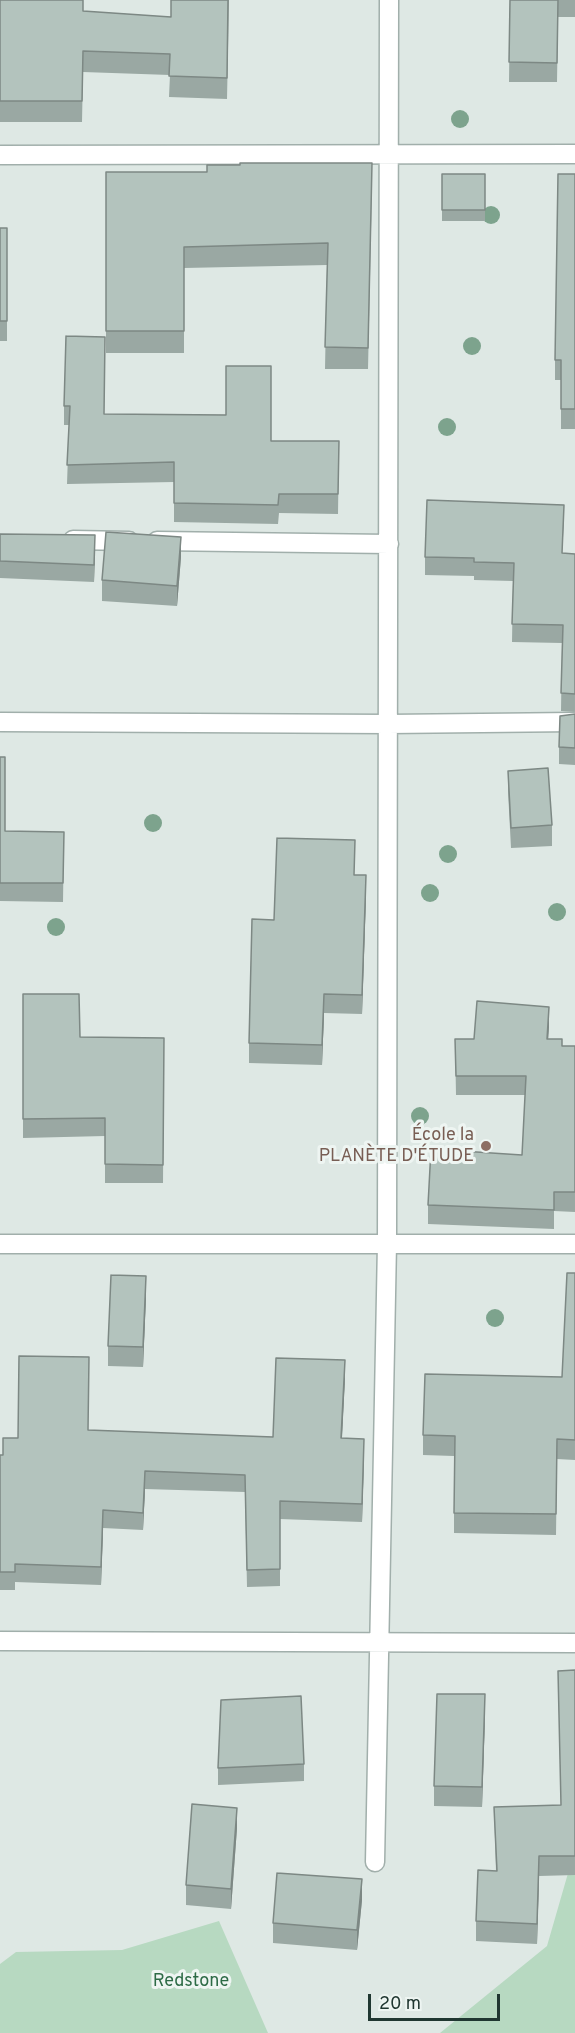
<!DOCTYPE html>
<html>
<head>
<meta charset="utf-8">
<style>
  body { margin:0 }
  #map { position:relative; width:575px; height:2033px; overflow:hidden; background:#dee8e4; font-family:Overpass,sans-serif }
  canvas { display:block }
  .scale { position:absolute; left:368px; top:1994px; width:132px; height:27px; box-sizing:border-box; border:3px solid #203731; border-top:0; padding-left:8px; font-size:18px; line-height:21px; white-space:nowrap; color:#203731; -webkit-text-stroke:4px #eef5f2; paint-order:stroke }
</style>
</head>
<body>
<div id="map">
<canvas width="575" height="2033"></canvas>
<div class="scale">20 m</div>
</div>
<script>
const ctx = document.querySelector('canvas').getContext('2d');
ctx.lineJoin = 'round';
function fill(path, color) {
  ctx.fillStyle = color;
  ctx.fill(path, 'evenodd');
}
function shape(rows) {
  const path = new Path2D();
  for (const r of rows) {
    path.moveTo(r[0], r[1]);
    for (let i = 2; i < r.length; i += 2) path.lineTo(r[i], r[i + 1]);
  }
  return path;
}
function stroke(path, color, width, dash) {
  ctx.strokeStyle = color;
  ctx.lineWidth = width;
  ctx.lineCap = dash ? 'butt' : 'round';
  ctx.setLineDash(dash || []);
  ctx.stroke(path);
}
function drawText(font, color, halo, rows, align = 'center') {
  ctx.font = font + ' Overpass,sans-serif';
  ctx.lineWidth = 6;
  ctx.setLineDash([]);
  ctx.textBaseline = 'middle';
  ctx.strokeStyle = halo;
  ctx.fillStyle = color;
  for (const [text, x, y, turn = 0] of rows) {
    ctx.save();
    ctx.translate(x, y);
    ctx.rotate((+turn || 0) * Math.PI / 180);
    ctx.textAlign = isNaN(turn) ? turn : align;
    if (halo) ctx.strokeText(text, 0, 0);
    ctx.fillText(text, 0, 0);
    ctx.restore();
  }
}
fill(shape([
  [575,1849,575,2033,440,2033,547,1946],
  [219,1921,268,2033,0,2033,0,1964,16,1952,122,1950]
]), '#b7d9c1');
const minor = shape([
  [0,155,575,154],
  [73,540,129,541],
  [157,541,389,544],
  [0,722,388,724,575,722],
  [0,1244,575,1244],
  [0,1641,575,1643],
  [375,1862,387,1243,389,0]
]);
stroke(minor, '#a1afab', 21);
stroke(minor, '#fff', 18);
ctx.fillStyle = '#7da38d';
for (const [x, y] of [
  [460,119],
  [491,215],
  [472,346],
  [447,427],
  [153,823],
  [448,854],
  [430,893],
  [557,912],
  [56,927],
  [420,1116],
  [495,1318]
]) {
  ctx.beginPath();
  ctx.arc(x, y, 9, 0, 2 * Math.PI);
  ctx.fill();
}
fill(shape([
  [0,0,83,11,171,17,171,0,229,0,227,99,169,97,170,75,83,72,82,122,0,122],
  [510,0,575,0,575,17,558,17,557,82,509,82],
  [106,172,207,172,372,185,368,369,325,369,327,265,184,268,184,353,106,353],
  [442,174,485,174,485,221,442,221],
  [575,174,575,429,561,429,561,380,555,380,555,360],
  [0,228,7,228,7,341,0,341],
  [105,357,104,414,271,441,339,441,338,514,279,513,278,524,174,522,174,482,67,484,69,425,64,425,64,406],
  [564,522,562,553,575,554,575,712,561,711,562,643,512,642,513,581,474,580,474,576,425,575,425,557],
  [0,534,95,551,94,582,0,578],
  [181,557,177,606,102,601,102,580],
  [575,714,575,765,559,764,559,747],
  [0,757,5,831,64,832,63,902,0,901],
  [508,771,552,825,552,846,511,848,508,791],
  [355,875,366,895,362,1014,324,1013,322,1065,249,1063,249,1043,274,920],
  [23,994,80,1037,164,1038,163,1183,105,1183,105,1136,23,1138],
  [549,1026,548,1039,562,1046,575,1046,575,1212,554,1211,554,1229,428,1224,428,1205,522,1155,525,1095,456,1095,455,1039,474,1039],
  [575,1273,575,1460,557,1459,556,1535,454,1533,454,1456,423,1455,423,1435,562,1377],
  [146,1297,143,1367,108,1366,108,1346],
  [345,1378,342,1438,364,1457,362,1522,280,1519,280,1586,247,1587,245,1492,145,1489,143,1530,103,1528,101,1585,15,1582,15,1590,0,1590,0,1455,3,1455,18,1438,89,1430,273,1437],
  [575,1670,575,1875,539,1876,537,1944,476,1941,476,1921,496,1871,494,1807,561,1805,558,1671],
  [485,1715,482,1807,434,1806,434,1786],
  [304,1764,304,1781,218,1785,218,1768],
  [237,1828,231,1909,186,1905,186,1885],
  [362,1900,357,1950,273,1943,273,1923]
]), '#9aa8a3');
fill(shape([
  [95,535,95,551,94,582,94,565],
  [181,537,181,557,177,606,177,586],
  [366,875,366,895,362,1014,362,995],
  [324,994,324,1013,322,1065,322,1045],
  [549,1007,549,1026,547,1058,547,1039],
  [146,1276,146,1297,143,1367,143,1347],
  [345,1360,345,1378,341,1456,341,1438],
  [364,1439,364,1457,362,1522,362,1504],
  [145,1471,145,1489,143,1530,143,1513],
  [103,1510,103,1528,101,1585,101,1567],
  [485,1694,485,1715,482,1807,482,1787],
  [237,1808,237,1828,231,1909,231,1889],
  [539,1856,539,1876,537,1944,537,1924],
  [362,1879,362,1900,357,1950,357,1930]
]), '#7d8884');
const building = shape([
  [0,0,83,0,83,11,171,17,171,0,228,0,227,78,169,76,170,54,83,51,82,101,0,101,0,0],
  [510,0,558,0,557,63,509,62,510,0],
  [240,163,372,163,368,348,325,347,328,243,184,247,184,331,106,331,106,172,207,172,207,165,240,165,240,163],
  [442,174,485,174,485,210,442,210,442,174],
  [558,174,575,174,575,409,561,409,561,360,555,360,558,174],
  [0,228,7,228,7,321,0,321,0,228],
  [66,336,105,337,104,414,226,415,226,366,271,366,271,441,339,441,338,494,279,494,278,505,174,503,174,462,67,465,70,406,64,406,66,336],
  [427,500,564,505,562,553,575,554,575,694,561,693,563,625,512,624,514,563,474,562,474,558,425,557,427,500],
  [106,532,181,537,177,586,102,580,106,532],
  [0,534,95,535,94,565,0,561,0,534],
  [575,714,575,748,559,747,560,716,575,714],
  [0,757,5,757,5,831,64,832,63,883,0,883,0,757],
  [548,768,552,825,511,828,508,771,548,768],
  [277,838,355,840,354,875,366,875,362,995,324,994,322,1045,249,1043,252,919,274,920,277,838],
  [23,994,79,994,80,1037,164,1038,163,1165,105,1164,105,1118,23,1119,23,994],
  [477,1001,549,1007,547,1039,562,1039,562,1046,575,1046,575,1192,554,1192,554,1210,428,1205,431,1149,522,1155,526,1076,456,1076,455,1039,474,1039,477,1001],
  [567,1273,575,1273,575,1440,557,1439,556,1514,454,1513,455,1436,423,1435,425,1374,562,1377,567,1273],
  [111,1275,146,1276,143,1347,108,1346,111,1275],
  [19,1356,89,1357,88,1430,273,1437,276,1358,345,1360,341,1438,364,1439,362,1504,280,1501,280,1569,247,1570,245,1475,145,1471,143,1513,103,1510,101,1567,15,1564,15,1572,0,1572,0,1455,3,1455,3,1438,18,1438,19,1356],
  [575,1670,575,1856,539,1856,537,1924,476,1921,478,1870,497,1871,494,1807,561,1805,558,1671,575,1670],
  [437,1694,485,1694,482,1787,434,1786,437,1694],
  [301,1696,304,1764,218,1768,221,1700,301,1696],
  [192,1804,237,1808,231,1889,186,1885,192,1804],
  [277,1873,362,1879,357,1930,273,1923,277,1873]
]);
fill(building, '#b3c3bd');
stroke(building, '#7d8884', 1.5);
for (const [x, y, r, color] of [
  [486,1146,6,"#8d6e63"]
]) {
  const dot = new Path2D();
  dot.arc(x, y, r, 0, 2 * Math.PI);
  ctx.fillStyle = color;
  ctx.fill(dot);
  stroke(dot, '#eef5f2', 2);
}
drawText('18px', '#785e54', '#eef5f2', [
  ["École la",474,1136],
  ["PLANÈTE D'ÉTUDE",474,1157]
], 'right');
drawText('18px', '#2d6b46', '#eef5f2', [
  ["Redstone",191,1982]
]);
</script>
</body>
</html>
